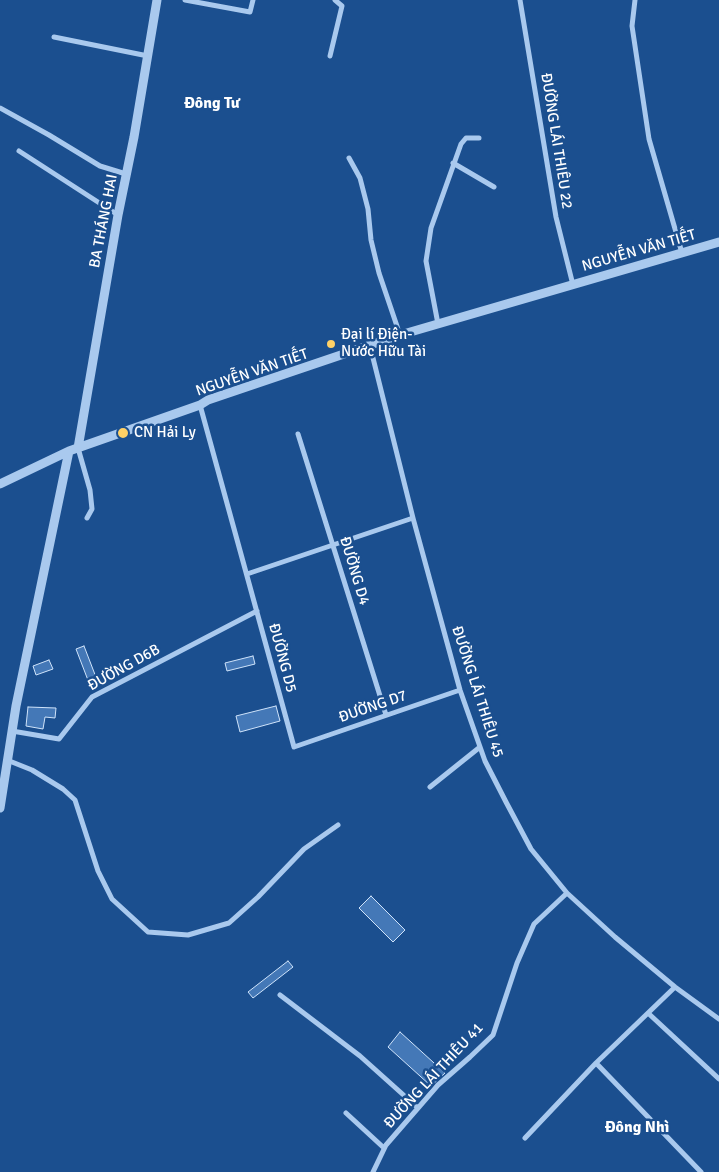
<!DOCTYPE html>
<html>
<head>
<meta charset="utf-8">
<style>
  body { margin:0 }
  canvas { display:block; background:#1b4f8f }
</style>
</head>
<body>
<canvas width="719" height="1172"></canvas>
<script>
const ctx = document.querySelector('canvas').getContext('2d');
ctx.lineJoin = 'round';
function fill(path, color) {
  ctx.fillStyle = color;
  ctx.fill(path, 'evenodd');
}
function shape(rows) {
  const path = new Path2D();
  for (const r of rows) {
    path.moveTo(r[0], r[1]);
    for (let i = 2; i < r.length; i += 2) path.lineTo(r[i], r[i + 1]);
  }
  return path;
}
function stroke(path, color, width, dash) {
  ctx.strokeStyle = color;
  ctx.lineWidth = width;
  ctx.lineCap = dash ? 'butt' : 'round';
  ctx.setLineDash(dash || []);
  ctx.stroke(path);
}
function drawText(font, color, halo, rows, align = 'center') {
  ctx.font = font + ' Signika,sans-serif';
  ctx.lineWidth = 5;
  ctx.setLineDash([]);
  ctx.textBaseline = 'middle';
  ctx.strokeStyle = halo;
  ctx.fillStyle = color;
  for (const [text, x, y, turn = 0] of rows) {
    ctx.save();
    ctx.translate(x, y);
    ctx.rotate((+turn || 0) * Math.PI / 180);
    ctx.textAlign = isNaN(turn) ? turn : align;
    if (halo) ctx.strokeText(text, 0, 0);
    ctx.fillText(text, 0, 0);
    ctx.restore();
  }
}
const building = shape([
  [84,646,99,685,91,688,76,649,84,646],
  [253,656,255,664,227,671,225,663,253,656],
  [49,660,53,669,36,675,33,666,49,660],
  [276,706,280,721,240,732,236,716,276,706],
  [28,707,56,708,55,718,45,717,43,729,26,726,28,707],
  [371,896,405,930,393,942,359,908,371,896],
  [288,961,293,967,253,998,248,992,288,961],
  [400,1032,445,1073,431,1086,388,1047,400,1032]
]);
fill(building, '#4478b7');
stroke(building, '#cfe3fa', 1);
stroke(shape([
  [185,0,250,12,253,0],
  [520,0,556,217,573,285],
  [635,0,632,26,649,139,682,253],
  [54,37,148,56],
  [330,56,342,6,335,0],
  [0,108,49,135,100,166,126,174],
  [19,151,118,215],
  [349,158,360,178,368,209,371,240,379,273,400,335],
  [453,163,494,187],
  [438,324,426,261,431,228,461,144,466,138,479,138],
  [370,346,413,518,460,690,485,761,506,802,531,849,567,893,615,937,675,987,719,1019],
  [200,405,294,747,460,690],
  [298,434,386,715],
  [78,448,90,490,92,509,87,518],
  [247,574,413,518],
  [12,731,59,739,92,697,257,611],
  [7,760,32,770,63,789,75,800,98,871,112,899,148,932,188,935,229,923,258,897,304,849,338,825],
  [430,787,480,747],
  [280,995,360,1056,418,1108],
  [648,1013,719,1079],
  [596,1063,701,1172],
  [346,1113,384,1148],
  [525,1138,596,1063,675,987],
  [373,1172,386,1145,438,1085,470,1057,493,1035,517,963,534,924,567,893]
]), '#a9c9ee', 5);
stroke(shape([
  [78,448,118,215,134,137,157,0],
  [0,484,69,451,200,405,208,400,400,335,719,242],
  [0,808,16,706,69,451]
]), '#a9c9ee', 9);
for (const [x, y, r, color] of [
  [331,344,5,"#ffd166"],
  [123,433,6,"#ffd166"]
]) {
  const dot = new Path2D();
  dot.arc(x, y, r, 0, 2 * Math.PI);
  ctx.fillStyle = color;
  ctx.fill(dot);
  stroke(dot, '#1b4f8f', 2);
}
drawText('15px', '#fff', '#1b4f8f', [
  ["ĐƯỜNG LÁI THIÊU 22",556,141,81],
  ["BA THÁNG HAI",104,221,-79],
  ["NGUYỄN VĂN TIẾT",639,251,-16],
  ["NGUYỄN VĂN TIẾT",252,373,-19],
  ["ĐƯỜNG D4",354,571,73],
  ["ĐƯỜNG D5",282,658,75],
  ["ĐƯỜNG D6B",124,668,-29],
  ["ĐƯỜNG LÁI THIÊU 45",477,692,72],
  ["ĐƯỜNG D7",373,707,-19],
  ["ĐƯỜNG LÁI THIÊU 41",434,1076,-47]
]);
drawText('15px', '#fff', '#1b4f8f', [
  ["Đại lí Điện-",341,335],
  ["Nước Hữu Tài",341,352],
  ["CN Hải Ly",134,433]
], 'left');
drawText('bold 16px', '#fff', '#1b4f8f', [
  ["Đông Tư",212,104],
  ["Đông Nhì",637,1128]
]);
</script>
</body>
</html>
